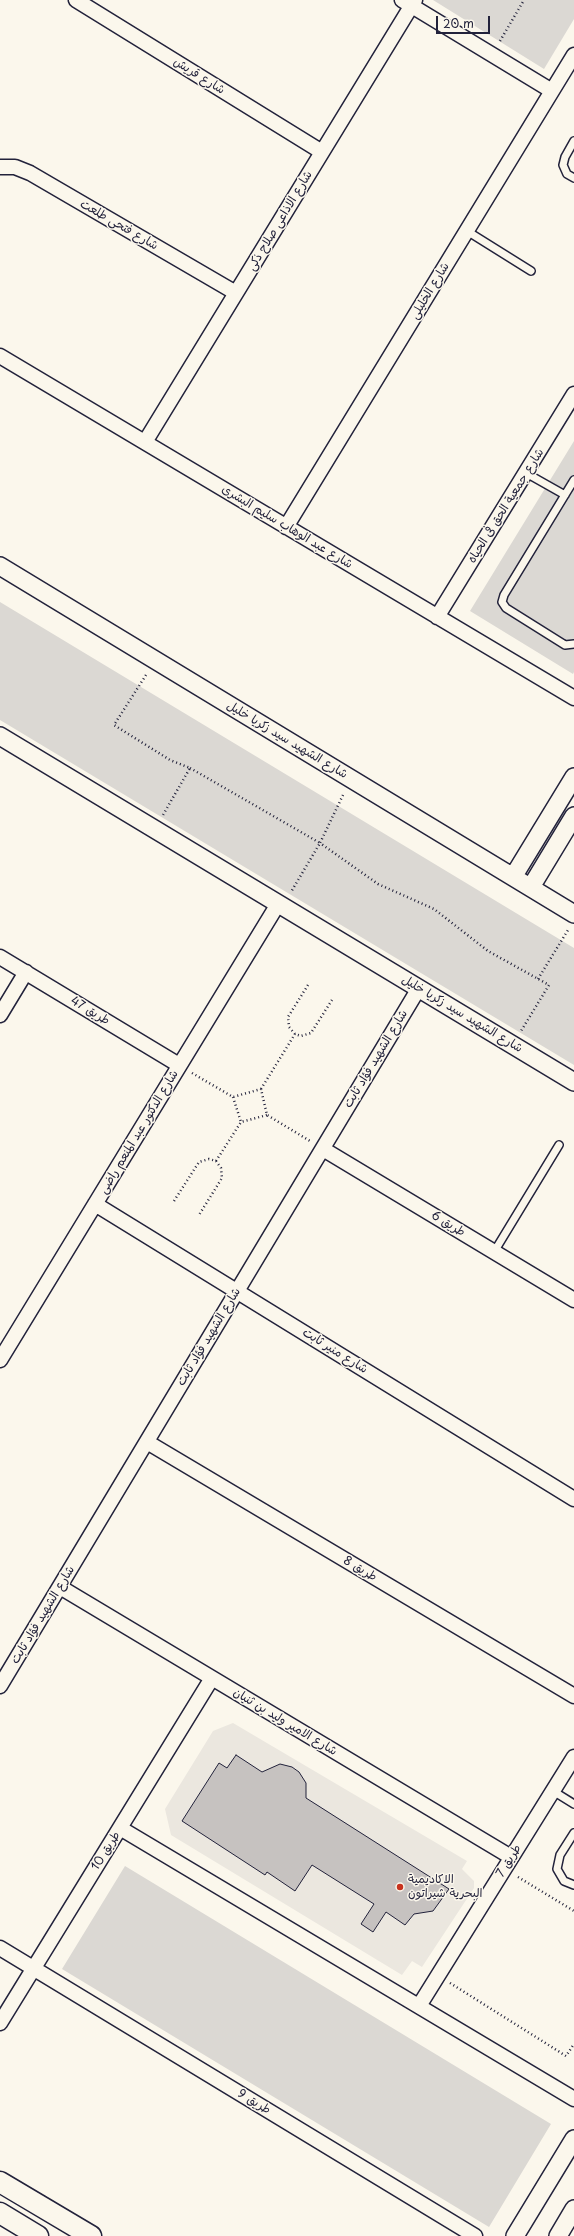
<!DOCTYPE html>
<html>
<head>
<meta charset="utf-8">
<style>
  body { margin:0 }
  #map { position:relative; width:574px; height:2236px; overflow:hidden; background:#fbf7ec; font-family:"Playpen Sans",sans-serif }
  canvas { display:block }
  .scale { position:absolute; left:436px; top:16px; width:54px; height:18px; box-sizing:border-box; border:2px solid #22223b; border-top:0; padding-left:5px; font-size:12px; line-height:14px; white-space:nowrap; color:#22223b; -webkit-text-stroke:3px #fbf7ec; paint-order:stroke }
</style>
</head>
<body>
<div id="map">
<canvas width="574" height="2236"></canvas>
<div class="scale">20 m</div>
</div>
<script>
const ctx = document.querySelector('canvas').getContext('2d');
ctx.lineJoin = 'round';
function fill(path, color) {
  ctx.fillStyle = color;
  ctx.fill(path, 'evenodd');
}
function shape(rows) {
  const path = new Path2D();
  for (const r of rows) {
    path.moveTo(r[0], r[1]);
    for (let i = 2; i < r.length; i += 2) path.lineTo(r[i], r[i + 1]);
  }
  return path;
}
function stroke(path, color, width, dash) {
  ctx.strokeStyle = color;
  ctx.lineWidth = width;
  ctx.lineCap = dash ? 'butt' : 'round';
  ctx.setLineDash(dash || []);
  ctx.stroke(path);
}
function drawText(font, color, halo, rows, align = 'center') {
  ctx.font = font + ' "Playpen Sans","Playpen Sans Arabic",sans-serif';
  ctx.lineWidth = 3;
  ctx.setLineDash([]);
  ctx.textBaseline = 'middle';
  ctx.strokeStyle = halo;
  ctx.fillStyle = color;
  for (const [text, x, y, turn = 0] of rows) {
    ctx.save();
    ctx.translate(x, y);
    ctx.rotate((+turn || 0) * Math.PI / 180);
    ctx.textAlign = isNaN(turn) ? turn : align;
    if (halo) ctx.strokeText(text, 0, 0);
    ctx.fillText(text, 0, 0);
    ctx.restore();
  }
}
fill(shape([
  [233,1723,467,1861,462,1869,474,1881,474,1888,422,1967,412,1961,402,1975,171,1835,165,1809,213,1731]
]), '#ebe7df');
fill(shape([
  [433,0,574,0,574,19,544,69],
  [574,441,574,672,573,674,470,611],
  [0,602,574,948,574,1065,0,720],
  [125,1866,551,2124,489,2227,62,1969]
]), '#dbd8d3');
const building = shape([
  [236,1755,262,1772,280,1764,292,1767,299,1772,306,1783,306,1798,449,1889,433,1911,414,1914,405,1925,386,1912,373,1932,361,1924,374,1904,312,1865,295,1891,267,1872,265,1875,182,1821,219,1763,227,1768,236,1755]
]);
fill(building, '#c6c2c0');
stroke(building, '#22223b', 1);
const service = shape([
  [574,141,565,157,563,165,567,174,574,178],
  [467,231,531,271],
  [526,473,565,495],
  [574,480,504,595,502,602,506,608,565,645,574,644],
  [494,1252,559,1145],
  [553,1791,574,1804],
  [574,1833,560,1855,557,1869,564,1881,574,1885]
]);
const minor = shape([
  [76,0,322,152],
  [402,0,552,91],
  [0,167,15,167,30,173,236,293],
  [0,356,574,698],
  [145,442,415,0],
  [286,527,574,55],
  [437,617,574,394],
  [0,957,179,1065],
  [0,1015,26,972],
  [323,1149,574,1300],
  [95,1204,574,1499],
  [0,1360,278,904],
  [147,1442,574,1696],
  [60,1587,511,1857],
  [0,1686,419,988],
  [120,1828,574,2099],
  [0,1948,475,2236],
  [419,2006,574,1757],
  [0,2023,212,1678]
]);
const tertiary = shape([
  [0,566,574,914],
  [0,736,574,1082],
  [513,877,574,777],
  [531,887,574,816],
  [515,2236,574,2139],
  [558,2236,574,2209]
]);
const secondary = shape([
  [0,2182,91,2236],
  [0,2213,38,2236]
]);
stroke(service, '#22223b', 10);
stroke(minor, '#22223b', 17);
stroke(tertiary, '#22223b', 20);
stroke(secondary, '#22223b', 23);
stroke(shape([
  [500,41,524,0],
  [146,675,114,725,170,760,190,768,163,815],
  [190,768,320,843,291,892],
  [343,795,320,843,378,884,434,909,488,951,549,985,521,1031],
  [538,979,568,930],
  [308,985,288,1017,289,1027,295,1034,301,1036,311,1033,332,1000],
  [192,1073,233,1097,261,1089,267,1115,310,1141],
  [261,1089,295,1034],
  [233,1097,241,1122,267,1115],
  [216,1161,241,1122],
  [174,1201,199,1162,209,1159,216,1161,221,1168,222,1178,199,1215],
  [518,1877,574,1911],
  [450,1983,566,2056,574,2044]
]), '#22223b', 2.5, [1, 3]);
stroke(service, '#fbf7ec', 7);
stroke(minor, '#fbf7ec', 14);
stroke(tertiary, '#fbf7ec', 17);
stroke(secondary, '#fbf7ec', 20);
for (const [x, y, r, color] of [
  [400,1887,4,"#c8321e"]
]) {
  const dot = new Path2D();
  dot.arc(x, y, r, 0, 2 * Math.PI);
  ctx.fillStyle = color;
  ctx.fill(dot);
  stroke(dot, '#fbf7ec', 1.5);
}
drawText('12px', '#22223b', '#fbf7ec', [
  ["شارع قريش",199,76,32],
  ["شارع الاذاعى صلاح ذكى",280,221,-59],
  ["شارع فتحى طلعت",119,225,30],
  ["شارع الخليلى",430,291,-59],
  ["شارع جمعية الحق فى الحياه",506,506,-58],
  ["شارع عبد الوهاب سليم البشرى",287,527,31],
  ["شارع الشهيد سيد زكريا خليل",287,740,31],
  ["طريق 47",90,1011,31],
  ["شارع الشهيد سيد زكريا خليل",462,1014,31],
  ["شارع الشهيد فؤاد ثابت",376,1059,-59],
  ["شارع الدكتور عبد المنعم راضى",139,1132,-59],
  ["طريق 6",448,1224,31],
  ["شارع الشهيد فؤاد ثابت",209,1337,-59],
  ["شارع منير ثابت",335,1351,32],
  ["طريق 8",360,1569,31],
  ["شارع الشهيد فؤاد ثابت",43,1615,-59],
  ["شارع الامير وليد بن ثنيان",285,1722,31],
  ["طريق 10",106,1851,-58],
  ["طريق 7",509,1861,-58],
  ["طريق 9",254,2102,31]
]);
drawText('12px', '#22223b', '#fbf7ec', [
  ["الاكاديمية",408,1880],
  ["البحرية شيراتون",408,1894]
], 'left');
</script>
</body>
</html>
